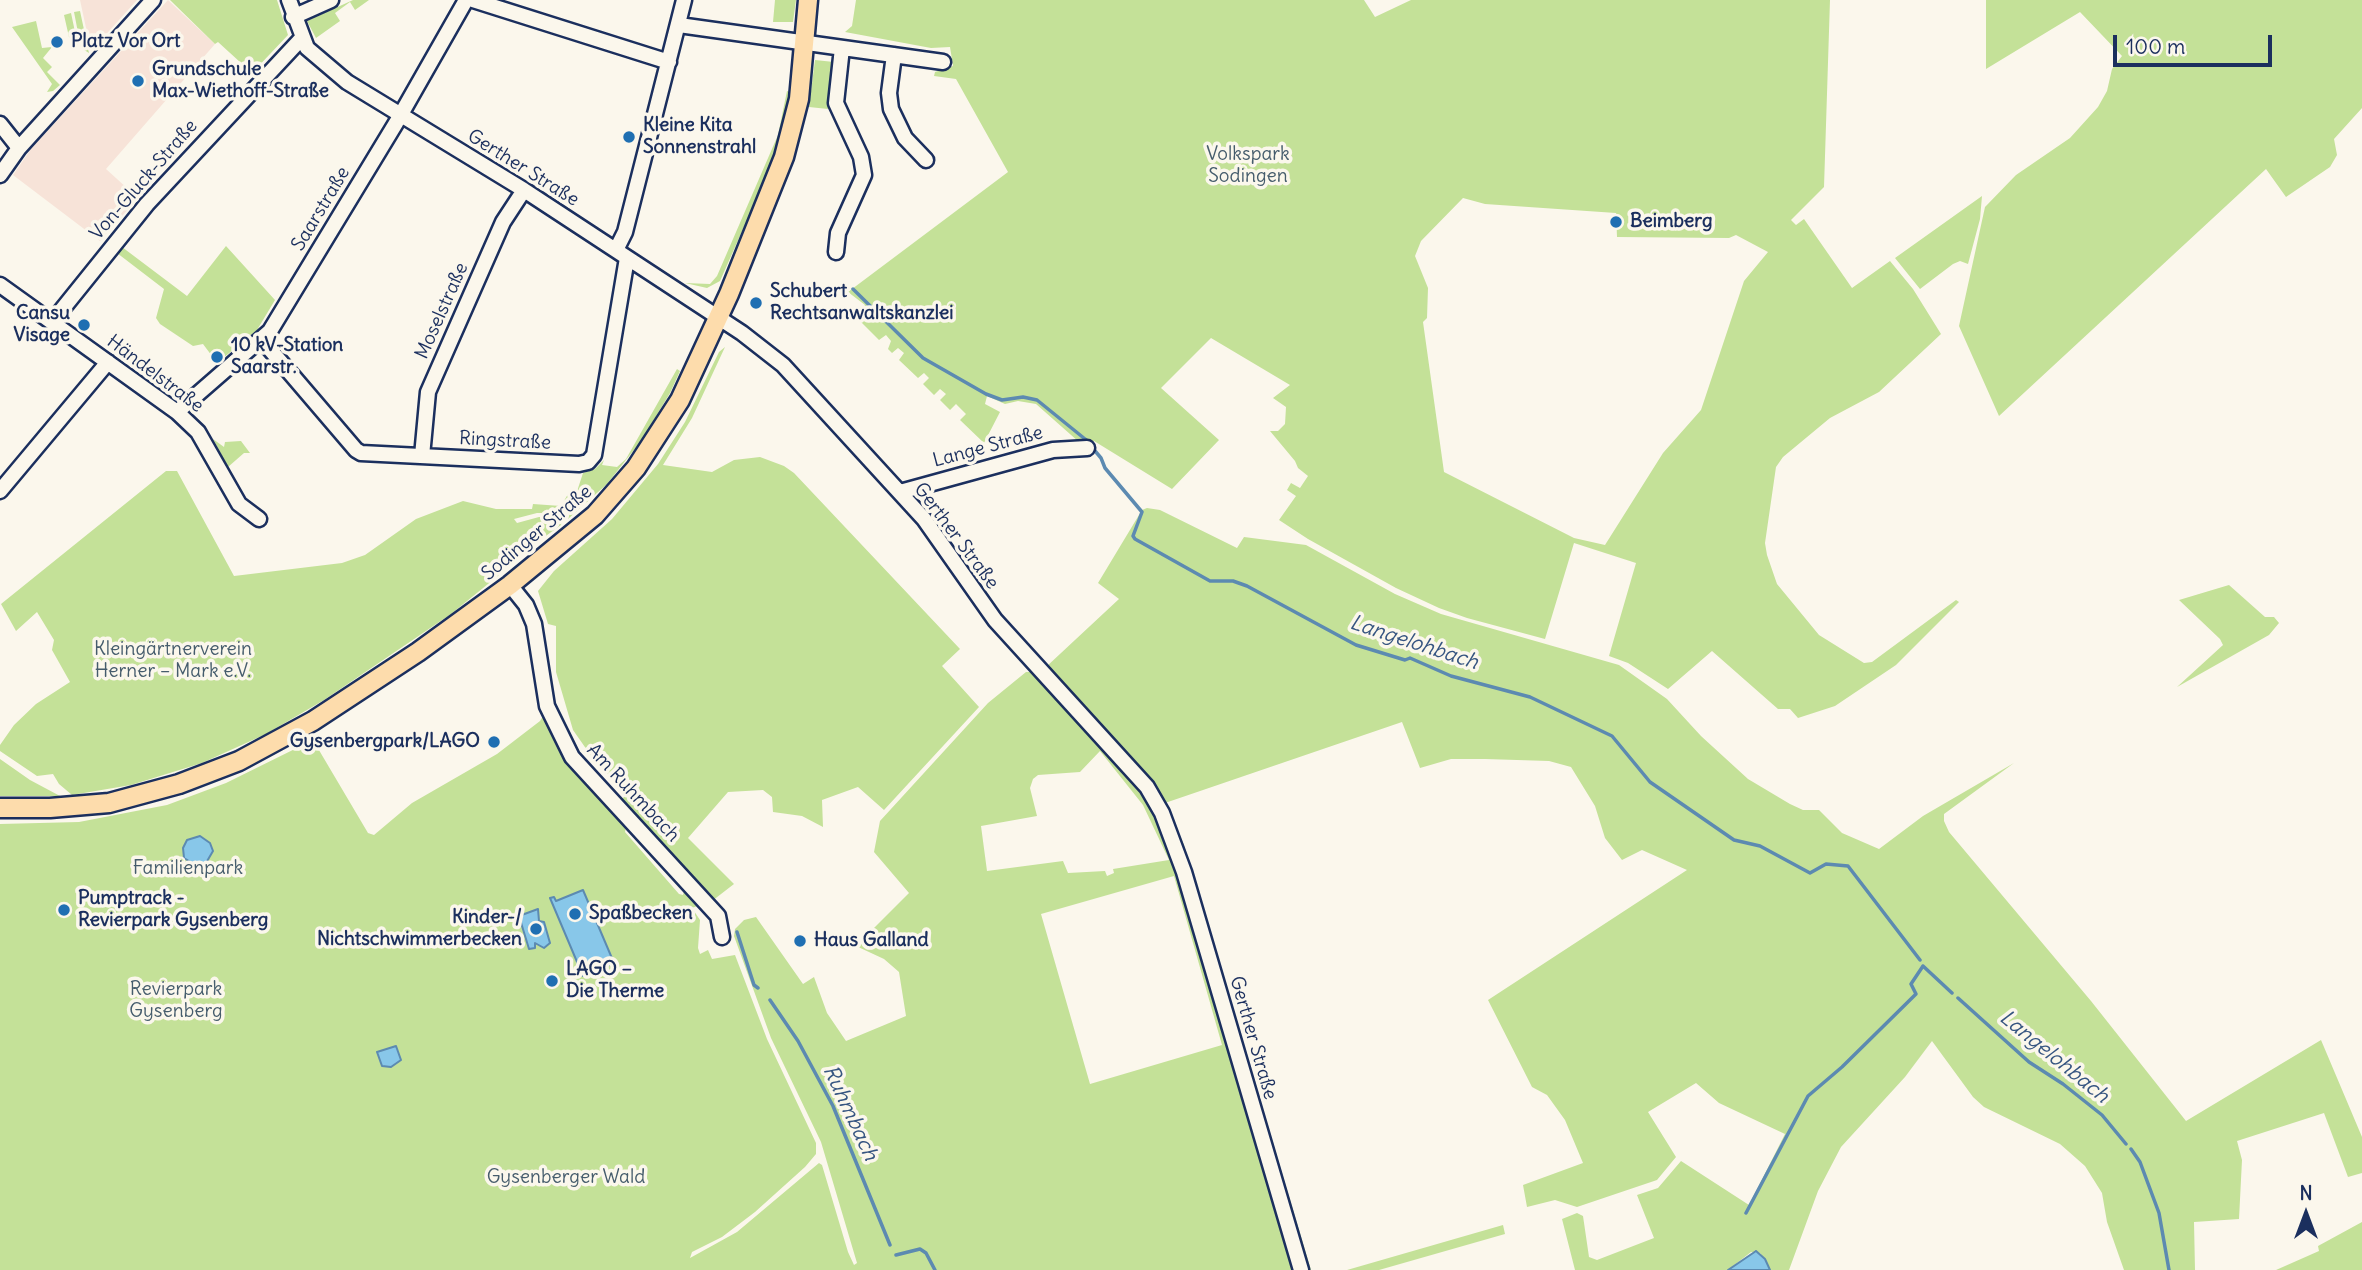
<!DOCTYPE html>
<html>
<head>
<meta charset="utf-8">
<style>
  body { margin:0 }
  #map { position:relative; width:2362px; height:1270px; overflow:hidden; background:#fbf7ec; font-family:Delius,sans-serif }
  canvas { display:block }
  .north { position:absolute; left:2271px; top:1179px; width:70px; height:70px; -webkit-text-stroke:5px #fbf7ec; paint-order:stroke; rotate:0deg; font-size:19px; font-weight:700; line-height:28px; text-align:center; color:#1b2f5e }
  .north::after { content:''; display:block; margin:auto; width:24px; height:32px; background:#1b2f5e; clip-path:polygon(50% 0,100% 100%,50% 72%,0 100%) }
  .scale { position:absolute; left:2113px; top:35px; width:159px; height:32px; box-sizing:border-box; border:4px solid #1b2f5e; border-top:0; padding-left:9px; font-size:21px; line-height:24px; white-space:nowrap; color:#1b2f5e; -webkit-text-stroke:5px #fbf7ec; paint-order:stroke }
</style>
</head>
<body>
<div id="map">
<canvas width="2362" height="1270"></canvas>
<div class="north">N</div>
<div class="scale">100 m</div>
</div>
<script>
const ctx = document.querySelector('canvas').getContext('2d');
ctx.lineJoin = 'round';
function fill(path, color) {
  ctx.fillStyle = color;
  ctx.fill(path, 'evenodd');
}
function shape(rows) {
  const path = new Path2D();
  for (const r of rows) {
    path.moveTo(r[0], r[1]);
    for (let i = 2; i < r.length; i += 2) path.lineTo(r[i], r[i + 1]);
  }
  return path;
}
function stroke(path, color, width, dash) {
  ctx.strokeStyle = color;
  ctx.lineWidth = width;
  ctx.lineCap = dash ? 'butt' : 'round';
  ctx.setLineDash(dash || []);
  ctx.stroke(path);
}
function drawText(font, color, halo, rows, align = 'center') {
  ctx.font = font + ' Delius,sans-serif';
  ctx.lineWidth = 7;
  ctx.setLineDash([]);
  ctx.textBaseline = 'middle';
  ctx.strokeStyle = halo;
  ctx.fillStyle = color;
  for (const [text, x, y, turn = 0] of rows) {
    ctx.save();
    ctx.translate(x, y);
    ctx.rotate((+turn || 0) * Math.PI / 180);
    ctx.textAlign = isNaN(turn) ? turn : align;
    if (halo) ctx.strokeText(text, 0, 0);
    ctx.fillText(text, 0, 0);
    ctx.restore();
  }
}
fill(shape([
  [80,0,137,0,91,51],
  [168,0,215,44,106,169,138,198,100,241,13,175,31,149]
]), '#f7e3d8');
fill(shape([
  [170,0,277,0,288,35,252,73,218,42,215,44],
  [353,0,369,0,355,10,350,2,335,13,340,21,316,38,307,21],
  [775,0,796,0,793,22,773,22],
  [856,0,1364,0,1375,17,1411,0,1830,0,1824,187,1791,220,1796,225,1804,219,1852,288,1890,261,1913,289,1941,334,1879,392,1830,418,1783,457,1776,467,1765,543,1767,555,1777,584,1819,635,1864,663,1872,662,1956,600,1959,602,1896,665,1835,706,1798,718,1790,709,1778,709,1712,651,1668,689,1628,663,1609,656,1636,563,1574,543,1545,639,1467,618,1439,608,1396,588,1308,539,1279,520,1296,496,1287,490,1291,483,1300,488,1308,476,1298,468,1295,461,1270,431,1278,431,1285,424,1286,407,1273,398,1290,385,1211,338,1161,388,1219,440,1172,489,1094,441,1079,442,1036,404,1018,401,1005,404,987,396,985,404,1000,412,984,443,960,420,966,414,956,404,950,410,940,400,946,394,940,389,934,395,923,384,929,378,924,373,918,378,899,360,904,353,898,348,892,353,888,349,891,341,886,335,879,340,855,316,865,305,848,292,1008,172,956,79,934,76,935,72,953,66,950,47,931,48,845,32,852,26],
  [1463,198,1485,204,1616,213,1617,237,1729,238,1736,235,1768,252,1744,281,1701,410,1663,453,1605,545,1574,538,1444,472,1423,322,1427,318,1428,288,1415,256,1421,241],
  [1986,0,2362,0,2362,108,2334,139,2337,155,2330,167,2286,197,2266,169,1999,416,1959,326,1985,207,2016,175,2070,138,2098,107,2107,91,2112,69,2122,56,2080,12,1986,69],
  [80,11,89,53,81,48,74,12],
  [71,13,78,46,69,37,64,15],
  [36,21,42,48,52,47,43,58,52,67,47,72,60,85,53,91,47,92,52,84,12,27],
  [815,60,834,62,828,109,809,107],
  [787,91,790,92,781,143,720,281,707,288,685,283,710,284,717,276,778,135],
  [1982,196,1980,219,1968,264,1960,261,1953,264,1920,289,1895,258],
  [226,246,275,300,257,330,222,359,216,352,212,356,203,344,193,346,160,324,156,318,164,289,117,253,122,247,187,296],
  [725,347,692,418,663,465,712,472,734,460,760,457,784,466,794,473,960,649,942,666,979,707,884,810,858,787,822,800,823,827,802,816,773,812,772,797,763,790,728,792,688,838,734,884,712,901,619,802,627,794,594,760,573,730,556,672,556,626,548,624,538,591,554,571,612,519,658,464,685,422,719,352],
  [677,369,680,371,670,393,641,441,607,484,568,519,583,473,595,469,604,460,602,465,617,467,626,459],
  [213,439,224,447,225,442,241,441,250,453,244,453,228,467],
  [166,471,177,471,234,576,342,563,365,555,416,519,463,501,496,509,532,509,533,504,561,506,571,489,565,513,537,513,514,519,517,523,539,517,563,517,561,525,507,564,504,571,451,614,324,700,266,734,202,763,131,785,72,795,59,784,53,774,37,776,0,751,0,745,14,725,36,704,70,682,52,650,54,640,37,612,16,631,1,604],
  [1147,508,1160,510,1237,548,1244,537,1306,545,1395,594,1441,614,1619,665,1667,699,1701,736,1748,779,1790,804,1803,810,1819,810,1842,833,1879,849,1923,816,2014,763,1944,814,1944,821,1949,832,2091,1001,2186,1121,2321,1040,2362,1137,2362,1173,2348,1177,2324,1113,2237,1141,2242,1160,2239,1219,2194,1222,2195,1270,2124,1270,2107,1222,2102,1193,2085,1166,2060,1144,1984,1107,1973,1097,1932,1041,1905,1077,1841,1147,1818,1191,1789,1270,1770,1270,1760,1253,1751,1252,1728,1270,1575,1270,1562,1219,1577,1213,1583,1216,1589,1257,1597,1260,1654,1238,1637,1195,1658,1188,1681,1161,1749,1205,1785,1134,1719,1103,1696,1083,1648,1112,1676,1157,1657,1180,1577,1207,1555,1200,1527,1207,1523,1185,1583,1163,1565,1120,1547,1095,1532,1087,1488,1000,1687,870,1642,850,1622,860,1605,838,1595,806,1571,767,1549,761,1485,759,1451,759,1420,768,1402,722,1165,803,1184,845,1311,1270,0,1270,0,824,79,822,167,805,226,783,313,740,368,833,374,835,412,803,497,754,540,721,545,713,627,822,625,832,679,894,683,895,685,888,700,905,692,908,700,920,698,948,700,954,708,950,712,959,735,955,767,1039,816,1143,816,1154,805,1167,755,1212,722,1237,692,1252,690,1258,737,1232,819,1163,822,1165,848,1252,854,1265,857,1263,821,1142,771,1038,734,936,735,929,744,920,756,917,803,984,814,977,827,1013,846,1041,906,1016,899,972,884,959,856,946,909,893,874,852,880,821,988,703,1026,672,1033,672,1103,746,1046,667,1119,599,1098,583,1142,510],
  [1100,751,1143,805,1169,860,1113,869,1114,873,1107,876,1105,871,1068,873,1063,861,987,871,981,826,1037,816,1030,788,1033,779,1038,775,1080,772],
  [1174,876,1222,1045,1090,1084,1041,914],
  [2229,585,2265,617,2274,617,2279,623,2269,635,2177,687,2223,645,2220,639,2179,600],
  [0,759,30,780,60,796,0,796],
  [2362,1222,2362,1270,2276,1270,2319,1251,2318,1246],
  [1503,1225,1505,1234,1379,1270,1347,1270]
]), '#c4e198');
const water = shape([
  [200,836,210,843,213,851,206,863,197,866,184,858,183,848,187,840,200,836],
  [583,890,614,963,583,976,550,898,554,897,556,901,583,890],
  [538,909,539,921,544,922,550,943,544,948,535,943,535,948,529,949,519,916,538,909],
  [396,1046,401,1060,391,1067,382,1066,377,1052,396,1046],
  [1756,1251,1765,1259,1770,1270,1728,1270,1756,1251]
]);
fill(water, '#88c7e9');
stroke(water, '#5c8ab1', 2);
stroke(shape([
  [853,289,923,358,986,394,1002,400,1023,397,1037,400,1085,439,1101,458,1105,468,1142,512,1133,536,1135,539,1210,581,1233,581,1247,586,1356,645,1405,660,1410,658,1451,676,1530,697,1612,736,1650,782,1734,840,1760,846,1810,873,1826,864,1848,866,1920,960],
  [737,932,754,985,758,988],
  [1923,966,1952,993],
  [1958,998,2029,1062,2063,1084,2102,1115,2126,1144],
  [770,1000,798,1041,833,1106,890,1245],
  [2131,1149,2140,1162,2159,1213,2169,1270],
  [1746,1213,1808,1096,1842,1067,1916,994,1911,984,1923,966],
  [896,1255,920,1249,926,1253,935,1270]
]), '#5c8ab1', 3.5);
const minor = shape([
  [289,0,307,48,347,82,524,190,742,333,783,365,924,519,995,620,1147,787,1162,813,1184,872,1301,1270],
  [473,0,669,62],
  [293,17,331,0],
  [679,25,943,62],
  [894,55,889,93,891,109,905,138,926,160],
  [0,124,19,148],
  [0,175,19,148,153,0],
  [616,250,625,232,684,0],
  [836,252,838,233,864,175,861,157,836,103,842,48],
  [0,285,177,412,198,432,239,504,259,519],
  [52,322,147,204,301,39],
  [262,340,356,450,361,453,579,464,588,462,594,455,627,258],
  [177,412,270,331,396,123,466,0],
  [422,456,428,392,503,222,524,190],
  [0,491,108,362],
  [900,492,1053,450,1087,448],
  [510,585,526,605,534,624,547,706,572,757,718,916,722,937]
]);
const major = shape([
  [0,808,50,808,109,803,179,784,239,761,313,721,418,652,510,585,595,515,636,468,680,400,729,294,784,157,799,99,808,0]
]);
stroke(minor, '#1b2f5e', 19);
stroke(major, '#1b2f5e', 23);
stroke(minor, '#fbf7ec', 14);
stroke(major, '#fddcac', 18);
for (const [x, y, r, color] of [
  [57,42,7,"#1f6fb2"],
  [138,81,7,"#1f6fb2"],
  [629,137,7,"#1f6fb2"],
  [1616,222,7,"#1f6fb2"],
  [756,303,7,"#1f6fb2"],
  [84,325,7,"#1f6fb2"],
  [217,357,7,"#1f6fb2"],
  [494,742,7,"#1f6fb2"],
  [64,910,7,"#1f6fb2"],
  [575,914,7,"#1f6fb2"],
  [536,929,7,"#1f6fb2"],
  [800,941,7,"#1f6fb2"],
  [552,981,7,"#1f6fb2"]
]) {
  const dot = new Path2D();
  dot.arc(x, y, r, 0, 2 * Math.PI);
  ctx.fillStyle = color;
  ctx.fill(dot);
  stroke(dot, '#fbf7ec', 2.5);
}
drawText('bold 19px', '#1b2f5e', '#fbf7ec', [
  ["Platz Vor Ort",71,42],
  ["Grundschule",152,70],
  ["Max-Wiethoff-Straße",152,92],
  ["Kleine Kita",643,126],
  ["Sonnenstrahl",643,148],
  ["Beimberg",1630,222],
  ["Schubert",770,292],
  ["Rechtsanwaltskanzlei",770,314],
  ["Cansu",70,314,"right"],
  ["Visage",70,336,"right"],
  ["10 kV-Station",231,346],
  ["Saarstr.",231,368],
  ["Gysenbergpark/LAGO",480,742,"right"],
  ["Pumptrack -",78,899],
  ["Revierpark Gysenberg",78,921],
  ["Spaßbecken",589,914],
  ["Kinder-/",522,918,"right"],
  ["Nichtschwimmerbecken",522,940,"right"],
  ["Haus Galland",814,941],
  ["LAGO –",566,970],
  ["Die Therme",566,992]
], 'left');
drawText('19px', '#455c6c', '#fbf7ec', [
  ["Volkspark",1248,155],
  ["Sodingen",1248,177],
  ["Kleingärtnerverein",173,650],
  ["Herner – Mark e.V.",173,672],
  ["Familienpark",188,869],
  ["Revierpark",176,990],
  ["Gysenberg",176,1012],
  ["Gysenberger Wald",566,1178]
]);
drawText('19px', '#1b2f5e', '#fbf7ec', [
  ["Gerther Straße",523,168,32],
  ["Von-Gluck-Straße",144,180,-49],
  ["Saarstraße",321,209,-59],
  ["Moselstraße",442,311,-66],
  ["Händelstraße",155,374,37],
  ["Ringstraße",505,441,3],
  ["Lange Straße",988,447,-15],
  ["Sodinger Straße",537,533,-40],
  ["Gerther Straße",956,536,53],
  ["Am Ruhmbach",633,793,47],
  ["Gerther Straße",1253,1038,74]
]);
drawText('italic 21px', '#365581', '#fbf7ec', [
  ["Langelohbach",1414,643,18],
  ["Langelohbach",2054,1057,39],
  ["Ruhmbach",850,1113,65]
]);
</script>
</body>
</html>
